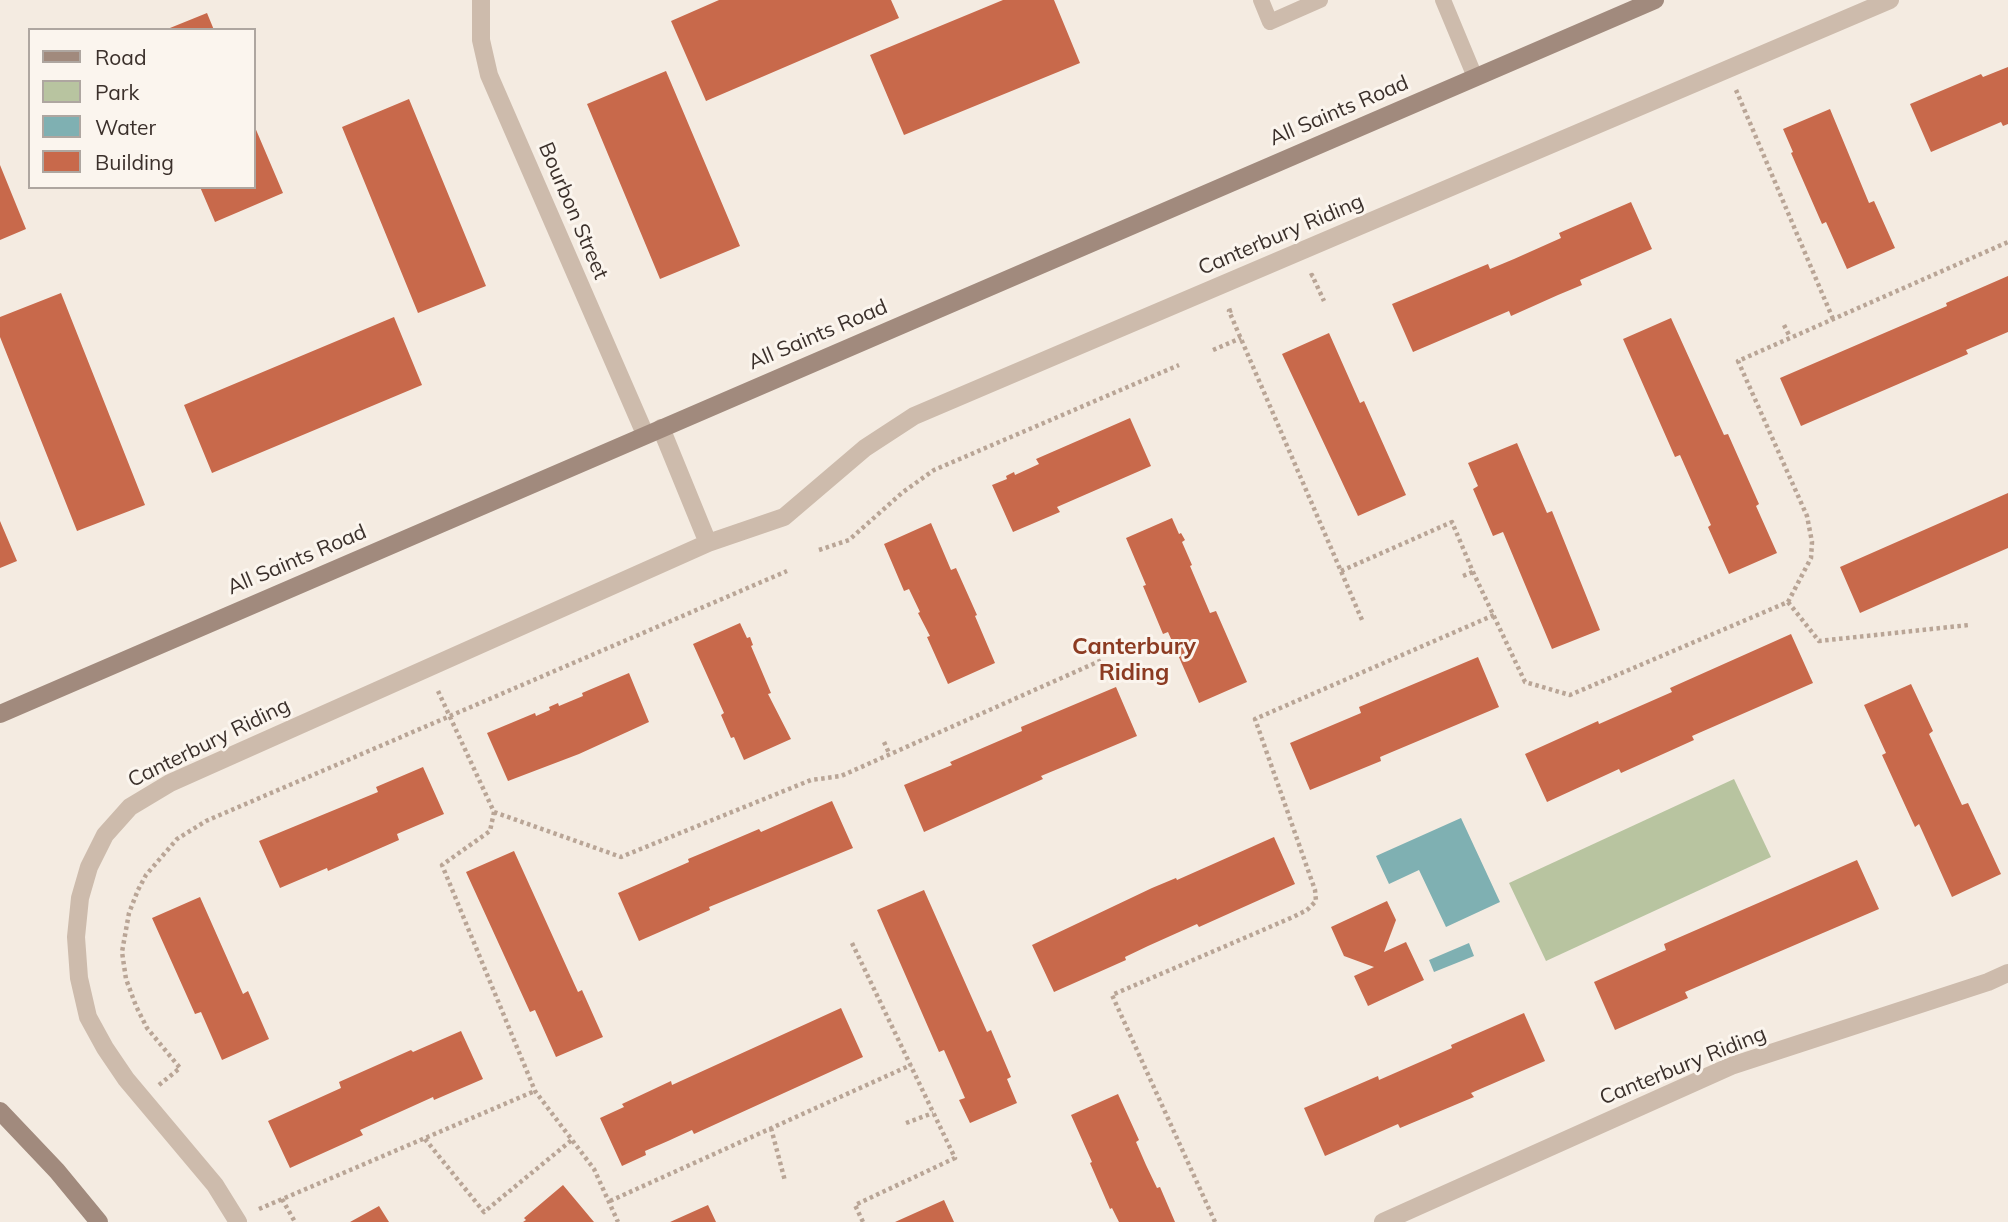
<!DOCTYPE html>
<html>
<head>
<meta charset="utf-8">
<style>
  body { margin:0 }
  #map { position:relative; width:2008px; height:1222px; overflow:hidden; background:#f4ebe1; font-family:Mulish,sans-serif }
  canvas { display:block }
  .legend { position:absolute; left:28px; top:28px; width:228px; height:161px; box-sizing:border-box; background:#fbf5ee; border:2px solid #aea6a0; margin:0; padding:9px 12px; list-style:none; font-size:21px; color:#3b302b }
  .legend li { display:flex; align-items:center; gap:14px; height:35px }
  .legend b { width:35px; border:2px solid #aea6a0 }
</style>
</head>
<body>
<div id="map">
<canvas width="2008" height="1222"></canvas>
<ul class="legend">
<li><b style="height:9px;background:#a18a7d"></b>Road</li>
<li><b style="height:19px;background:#b8c4a0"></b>Park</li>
<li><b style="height:19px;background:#7fb0b2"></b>Water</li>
<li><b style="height:19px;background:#c8694b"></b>Building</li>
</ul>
</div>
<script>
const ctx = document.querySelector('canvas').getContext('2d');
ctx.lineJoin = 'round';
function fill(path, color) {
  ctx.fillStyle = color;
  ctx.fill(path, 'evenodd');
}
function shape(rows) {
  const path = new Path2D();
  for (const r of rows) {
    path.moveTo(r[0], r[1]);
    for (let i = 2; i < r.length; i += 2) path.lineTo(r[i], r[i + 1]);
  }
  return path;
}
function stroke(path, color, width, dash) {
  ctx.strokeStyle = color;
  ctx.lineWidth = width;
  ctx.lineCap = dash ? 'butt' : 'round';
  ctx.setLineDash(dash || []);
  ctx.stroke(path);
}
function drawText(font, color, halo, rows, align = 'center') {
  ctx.font = font + ' Mulish,sans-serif';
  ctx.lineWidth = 6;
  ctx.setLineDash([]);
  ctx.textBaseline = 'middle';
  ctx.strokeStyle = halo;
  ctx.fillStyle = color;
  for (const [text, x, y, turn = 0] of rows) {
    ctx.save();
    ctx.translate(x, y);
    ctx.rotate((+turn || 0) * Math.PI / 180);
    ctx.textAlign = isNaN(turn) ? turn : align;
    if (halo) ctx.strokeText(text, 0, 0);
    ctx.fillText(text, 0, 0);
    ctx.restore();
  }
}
fill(shape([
  [1734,779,1771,857,1546,961,1509,883]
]), '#b8c4a0');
fill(shape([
  [1461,818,1500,902,1446,927,1419,870,1389,884,1376,856],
  [1469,943,1474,956,1434,972,1429,960]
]), '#7fb0b2');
fill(shape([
  [719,0,891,0,899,18,706,101,671,21],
  [1003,0,1054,0,1080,63,904,135,870,55],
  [207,13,214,30,165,30],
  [2008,67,2008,124,2003,126,2001,122,1931,152,1910,104,1981,74,1983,77],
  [666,71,740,246,660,279,587,104],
  [409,99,486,286,418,313,342,127],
  [1830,109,1869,203,1874,201,1895,248,1847,269,1826,222,1822,224,1791,153,1793,152,1783,129],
  [254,125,283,193,215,222,200,187,254,187],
  [0,165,26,229,0,240],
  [1631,202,1652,249,1580,280,1582,285,1558,295,1511,316,1509,311,1413,352,1392,304,1488,264,1490,269,1514,259,1561,238,1559,233],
  [2008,276,2008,332,1966,350,1968,354,1801,426,1780,378,1947,306,1946,303],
  [61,293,145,505,77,531,0,337,0,317],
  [394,317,422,385,212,473,184,405],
  [1671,318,1724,435,1728,434,1759,504,1756,506,1777,553,1729,574,1708,527,1711,525,1680,455,1675,457,1623,339],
  [1329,333,1360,403,1364,401,1406,495,1358,516,1282,354],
  [1130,418,1151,466,1057,507,1060,512,1013,532,992,485,1007,479,1006,476,1014,472,1015,475,1039,464,1036,459],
  [1517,443,1547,513,1552,511,1600,630,1552,649,1503,532,1493,536,1473,489,1478,486,1468,463],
  [2008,493,2008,548,1860,613,1840,567],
  [1172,518,1179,534,1181,533,1185,540,1182,542,1192,565,1190,566,1210,613,1216,611,1247,682,1199,703,1168,632,1163,634,1143,586,1146,585,1126,538],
  [0,521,17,561,0,568],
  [931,523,951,570,956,568,977,615,975,616,995,663,948,684,927,637,930,636,918,613,920,612,909,589,904,591,884,544],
  [740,623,747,638,750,637,753,645,751,646,771,693,768,694,791,739,744,760,734,737,731,738,721,715,724,713,693,644],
  [1791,634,1813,683,1692,736,1694,740,1621,773,1619,769,1547,802,1525,754,1598,721,1599,724,1672,692,1670,688],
  [1478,657,1499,707,1380,757,1381,761,1310,790,1290,743,1361,713,1359,707],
  [629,673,649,722,579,754,508,781,487,733,535,713,536,716,550,710,549,707,558,703,559,706,583,696,582,693],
  [1911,684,1933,731,1929,734,1962,805,1968,803,2001,874,1952,897,1919,824,1915,827,1882,755,1886,753,1864,705],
  [1116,687,1137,736,1041,776,1043,779,924,832,904,785,952,765,950,762,1022,731,1021,727],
  [423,767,444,814,397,834,399,840,328,871,327,868,280,888,259,841,378,792,376,787],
  [832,801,853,848,709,907,710,910,639,941,618,893,689,862,688,859,712,849,759,829,761,832],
  [1274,837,1295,884,1199,927,1197,924,1148,946,1125,957,1126,960,1054,992,1032,945,1152,888,1176,878,1177,880],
  [514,851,578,992,582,990,603,1037,556,1057,535,1010,530,1012,466,872],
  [1857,860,1879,909,1685,992,1688,998,1615,1030,1594,982,1666,950,1664,944],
  [924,890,987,1032,991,1030,1011,1077,1007,1079,1017,1103,970,1123,959,1100,965,1098,944,1050,939,1052,877,910],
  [200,897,243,994,248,991,269,1039,222,1060,201,1012,195,1014,152,918],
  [1387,901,1396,920,1384,952,1406,942,1424,980,1368,1006,1354,976,1374,967,1344,956,1331,927],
  [841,1008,863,1057,694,1134,692,1130,668,1141,645,1151,646,1155,622,1166,600,1118,624,1107,622,1104,671,1081,672,1085],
  [1524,1013,1545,1061,1471,1093,1474,1097,1400,1128,1398,1124,1325,1156,1304,1108,1378,1076,1379,1080,1452,1048,1451,1045],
  [461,1031,483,1079,434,1100,433,1097,360,1130,363,1135,290,1168,268,1121,341,1088,339,1082,411,1050,413,1052],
  [1118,1094,1139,1140,1136,1142,1146,1165,1157,1188,1160,1187,1175,1222,1119,1222,1112,1208,1110,1209,1090,1163,1092,1162,1071,1115],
  [563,1185,594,1222,523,1222,526,1220,524,1218],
  [944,1200,954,1222,895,1222],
  [708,1205,716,1222,670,1222],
  [379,1206,389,1222,350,1222]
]), '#c8694b');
stroke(shape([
  [1736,90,1833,319],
  [1310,276,1312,275,1324,301],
  [1232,310,1229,311,1362,620],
  [1784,325,1790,337],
  [1213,350,1241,338],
  [819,550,849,540,903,492,934,470,1179,365],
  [1341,571,1452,522,1473,572,1525,682,1570,695,1788,602,1811,558,1812,542,1807,516,1738,361,2008,242],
  [1463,576,1473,572],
  [1788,602,1819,641,1969,625],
  [438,691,494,812,490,831,442,865,535,1091,594,1169,618,1222],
  [884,742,889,753],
  [494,812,621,857,811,780,841,776,1102,660],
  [852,943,955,1158,855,1205,863,1222],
  [159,1085,180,1068,147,1028,136,1006,126,979,122,952,129,913,138,890,146,875,177,839,206,821,787,571],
  [906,1123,933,1113],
  [771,1128,785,1181],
  [425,1139,484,1212,573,1139],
  [282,1199,295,1222],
  [610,1201,911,1065],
  [259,1209,535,1091],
  [1215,1222,1112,995,1293,917,1307,910,1316,901,1315,890,1255,719,1494,615]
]), '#b9a596', 4.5, [3.5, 3.5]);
stroke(shape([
  [1261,0,1270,22,1320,0],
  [1443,0,1475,77]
]), '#cdbbac', 16);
stroke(shape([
  [481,0,481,40,489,75,645,434],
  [661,428,708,543],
  [238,1222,215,1185,126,1079,105,1048,88,1017,79,978,76,937,80,898,89,867,105,835,130,807,170,783,708,543,784,517,865,448,914,416,1890,0],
  [1383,1222,1731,1066,1988,982,2008,973]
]), '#cdbbac', 18);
stroke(shape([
  [0,714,1655,0],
  [0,1111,57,1171,99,1222]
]), '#a18a7d', 18);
drawText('21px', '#3b302b', '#fbf5ee', [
  ["All Saints Road",1339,111,-23],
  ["Bourbon Street",573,211,67],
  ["Canterbury Riding",1281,235,-23],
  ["All Saints Road",818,335,-23],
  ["All Saints Road",297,560,-23],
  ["Canterbury Riding",209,743,-26],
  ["Canterbury Riding",1683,1066,-22]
]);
drawText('bold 23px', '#8c3b22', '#fbf5ee', [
  ["Canterbury",1134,647],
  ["Riding",1134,673]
]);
</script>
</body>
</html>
